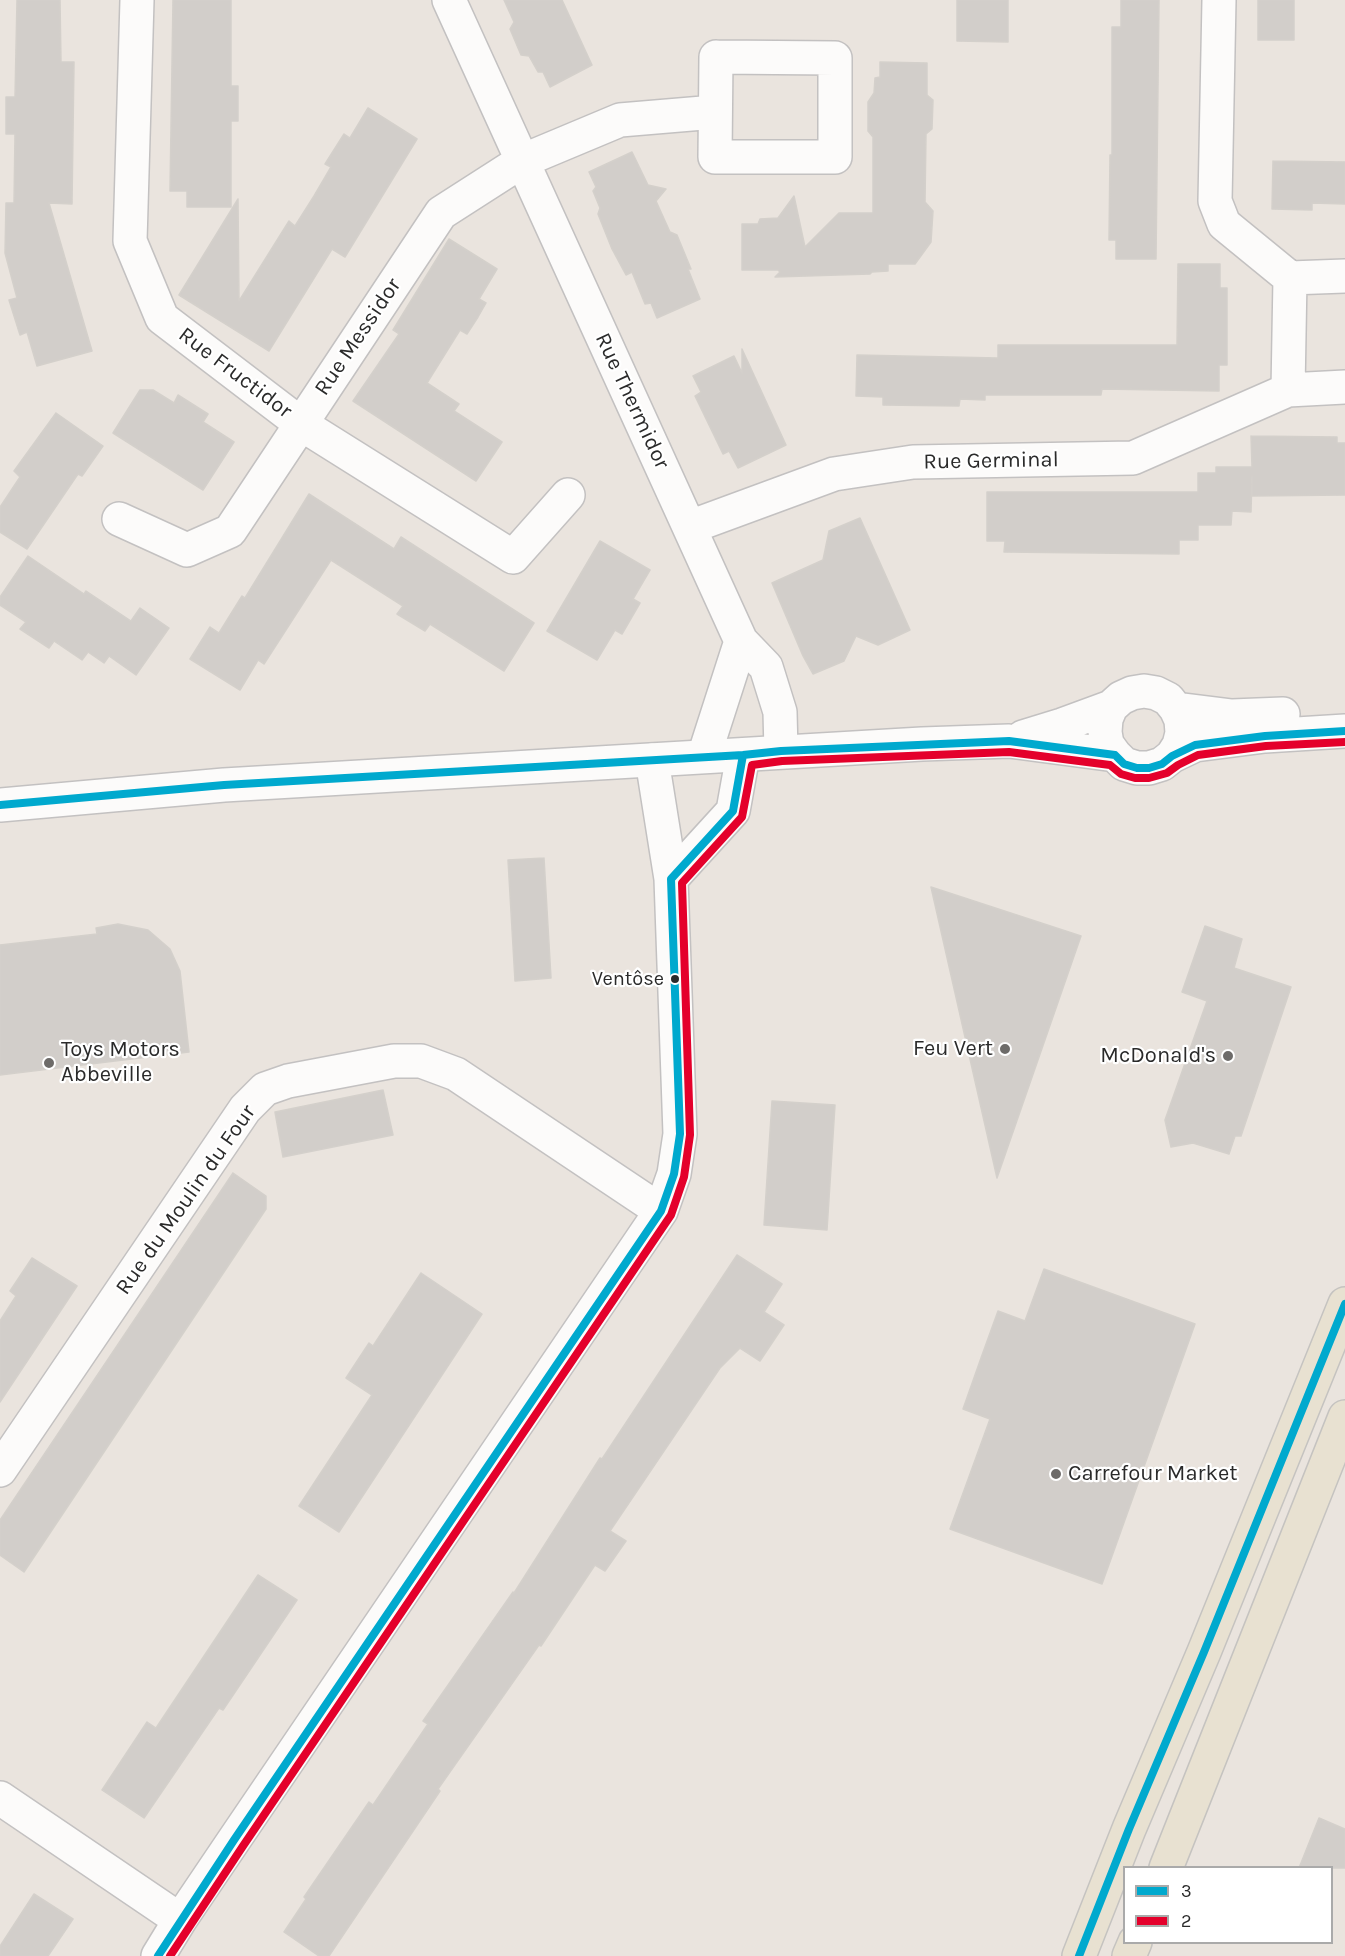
<!DOCTYPE html>
<html>
<head>
<meta charset="utf-8">
<style>
  body { margin:0 }
  #map { position:relative; width:1345px; height:1956px; overflow:hidden; background:#eae4de; font-family:Karla,sans-serif }
  canvas { display:block }
  .legend { position:absolute; left:1123px; top:1866px; width:210px; height:78px; box-sizing:border-box; background:#fff; border:2px solid #aaa; margin:0; padding:8px 10px; list-style:none; font-size:18px; color:#2a2a2a }
  .legend li { display:flex; align-items:center; gap:12px; height:30px }
  .legend b { width:30px; border:2px solid #aaa }
</style>
</head>
<body>
<div id="map">
<canvas width="1345" height="1956"></canvas>
<ul class="legend">
<li><b style="height:8px;background:#00a9ce"></b>3</li>
<li><b style="height:8px;background:#e4002b"></b>2</li>
</ul>
</div>
<script>
const ctx = document.querySelector('canvas').getContext('2d');
ctx.lineJoin = 'round';
function fill(path, color) {
  ctx.fillStyle = color;
  ctx.fill(path, 'evenodd');
}
function shape(rows) {
  const path = new Path2D();
  for (const r of rows) {
    path.moveTo(r[0], r[1]);
    for (let i = 2; i < r.length; i += 2) path.lineTo(r[i], r[i + 1]);
  }
  return path;
}
function stroke(path, color, width, dash) {
  ctx.strokeStyle = color;
  ctx.lineWidth = width;
  ctx.lineCap = dash ? 'butt' : 'round';
  ctx.setLineDash(dash || []);
  ctx.stroke(path);
}
function drawText(font, color, halo, rows, align = 'center') {
  ctx.font = font + ' Karla,sans-serif';
  ctx.lineWidth = 4.5;
  ctx.setLineDash([]);
  ctx.textBaseline = 'middle';
  ctx.strokeStyle = halo;
  ctx.fillStyle = color;
  for (const [text, x, y, turn = 0] of rows) {
    ctx.save();
    ctx.translate(x, y);
    ctx.rotate((+turn || 0) * Math.PI / 180);
    ctx.textAlign = isNaN(turn) ? turn : align;
    if (halo) ctx.strokeText(text, 0, 0);
    ctx.fillText(text, 0, 0);
    ctx.restore();
  }
}
const building = shape([
  [17,0,60,0,61,62,74,62,72,204,49,203,92,351,37,366,27,332,20,335,9,300,17,298,5,253,6,203,14,203,15,134,6,134,6,97,15,97,17,0],
  [173,0,231,0,231,86,238,86,238,121,231,121,231,207,187,207,187,191,170,191,173,0],
  [504,0,562,0,592,65,550,87,543,72,538,72,529,56,521,55,510,29,514,22,504,0],
  [957,0,1008,0,1008,42,957,41,957,0],
  [1121,0,1159,0,1156,259,1116,259,1116,240,1109,240,1110,155,1112,155,1112,27,1121,27,1121,0],
  [1258,0,1294,0,1294,40,1258,40,1258,0],
  [880,62,927,63,927,95,933,100,932,129,926,134,925,202,933,211,931,242,915,264,888,264,888,271,872,272,870,274,775,277,780,272,778,270,742,270,742,224,758,224,760,219,778,218,794,196,805,247,839,213,873,213,873,137,868,131,868,102,874,93,875,78,880,77,880,62],
  [368,108,417,139,345,257,332,249,269,351,179,295,238,199,239,301,289,221,295,226,314,196,331,167,325,164,344,134,350,138,368,108],
  [632,152,648,185,666,189,656,201,670,232,677,235,691,269,688,269,700,299,657,318,651,303,645,304,632,272,626,275,612,249,598,214,600,208,593,191,596,187,589,172,632,152],
  [1273,161,1345,162,1345,204,1312,203,1312,210,1272,209,1273,161],
  [449,239,497,269,479,299,486,303,478,317,467,334,460,330,427,383,459,404,454,411,502,442,476,481,353,401,399,334,393,330,449,239],
  [1178,264,1220,264,1220,288,1227,288,1227,365,1219,365,1219,391,1102,389,1101,395,985,395,985,400,960,399,959,406,883,405,883,397,856,396,857,355,998,358,998,345,1177,345,1178,264],
  [742,349,786,445,738,468,729,451,723,454,695,396,701,392,693,376,734,356,742,373,742,349],
  [140,390,153,390,174,403,178,395,208,414,203,422,234,442,203,490,113,433,140,390],
  [56,413,103,446,82,476,78,474,27,549,0,532,0,507,20,477,14,471,56,413],
  [1251,436,1337,437,1337,443,1345,443,1345,495,1252,496,1252,476,1251,512,1232,511,1231,525,1198,525,1198,540,1179,540,1179,554,1004,552,1005,541,987,541,987,492,1198,492,1198,473,1216,473,1216,467,1252,467,1251,436],
  [309,494,394,549,401,537,534,623,504,671,430,624,425,631,397,614,403,606,331,560,264,664,258,660,240,690,190,659,210,627,219,633,242,596,245,598,309,494],
  [860,518,910,630,878,645,856,636,844,661,813,674,803,656,772,583,823,560,829,531,860,518],
  [600,541,650,570,633,599,640,603,622,634,615,630,597,660,547,631,600,541],
  [28,556,84,594,86,591,131,621,140,608,169,628,136,675,109,656,104,663,88,652,82,660,54,641,49,648,20,629,26,622,0,605,0,597,28,556],
  [544,858,551,978,515,981,508,860,544,858],
  [931,887,1081,936,997,1178,931,887],
  [118,924,148,930,170,949,180,971,189,1052,0,1075,0,945,97,934,96,928,118,924],
  [1205,926,1242,939,1234,968,1291,987,1241,1136,1235,1136,1229,1154,1193,1143,1171,1147,1165,1120,1207,1001,1182,992,1205,926],
  [383,1090,393,1135,283,1157,275,1112,383,1090],
  [772,1101,835,1105,827,1230,764,1225,772,1101],
  [233,1173,266,1196,266,1209,24,1572,0,1555,0,1520,233,1173],
  [737,1255,782,1284,764,1312,784,1325,760,1361,740,1348,720,1368,610,1531,626,1541,605,1571,595,1565,541,1646,539,1645,438,1789,440,1791,329,1956,319,1956,284,1932,306,1899,304,1897,369,1802,373,1805,428,1724,423,1721,513,1592,514,1593,600,1458,602,1459,737,1255],
  [32,1258,77,1286,0,1402,0,1321,16,1296,10,1291,32,1258],
  [1044,1269,1195,1324,1102,1584,950,1529,990,1419,963,1409,981,1358,998,1311,1025,1321,1044,1269],
  [421,1273,482,1314,339,1532,299,1506,372,1395,346,1378,369,1343,373,1346,421,1273],
  [258,1575,297,1600,223,1710,219,1708,144,1818,102,1790,147,1722,156,1728,258,1575],
  [1319,1818,1345,1829,1345,1868,1299,1868,1319,1818],
  [34,1894,73,1919,48,1956,0,1956,0,1946,34,1894]
]);
fill(building, '#d2ceca');
stroke(building, '#d4d0cb', 1.5);
const minor = shape([
  [137,0,130,241,162,318,301,424,513,557,568,495],
  [449,0,741,641,766,667,780,712,781,751],
  [1219,0,1215,201,1224,224,1290,278,1345,276],
  [716,57,835,58,835,157,715,157,716,57],
  [1290,278,1288,390,1345,387],
  [119,519,187,550,230,531,441,213,522,161,620,120,715,112],
  [690,527,834,474,913,462,1133,458,1288,390],
  [704,756,741,641],
  [671,879,733,811,743,755],
  [0,1470,245,1109,265,1089,288,1081,394,1061,421,1061,456,1074,661,1211],
  [0,1798,180,1920],
  [158,1956,180,1920,234,1840,661,1211,674,1174,680,1134,671,879,652,760]
]);
const tertiary = shape([
  [1176,709,1232,716,1283,714],
  [1023,737,1062,725,1111,707],
  [1172,756,1179,745,1182,733,1181,720,1176,709,1168,699,1156,693,1144,691,1132,693,1121,698,1111,707,1106,719,1105,732,1107,744,1115,755,1124,764,1137,768,1149,768,1162,764,1172,756,1195,745,1265,736,1345,731],
  [0,805,224,785,922,744,1009,741,1115,755]
]);
const primary = shape([
  [1166,1868,1345,1417],
  [1079,1956,1129,1829,1204,1652,1345,1304],
  [1129,1956,1135,1942]
]);
stroke(minor, '#c3c1c1', 36);
stroke(tertiary, '#c3c1c1', 36);
stroke(primary, '#c5c3c0', 36);
stroke(minor, '#fcfbfa', 33);
stroke(tertiary, '#fcfbfa', 33);
stroke(primary, '#e8e1d1', 33);
stroke(shape([
  [0,805,224,785,743,755,781,751,1009,741,1115,755,1124,764,1137,768,1149,768,1162,764,1172,756,1195,745,1265,736,1345,731],
  [158,1956,234,1840,661,1211,674,1174,680,1134,671,879,733,811,743,755],
  [1079,1956,1129,1829,1204,1652,1345,1304]
]), '#00a9ce', 8);
stroke(shape([
  [170,1956,243,1846,671,1215,684,1177,690,1135,682,883,742,817,752,765,782,761,1009,752,1110,765,1121,774,1135,778,1149,778,1167,773,1178,765,1198,755,1266,746,1345,742]
]), '#e4002b', 8);
for (const [x, y, r, color] of [
  [675,979,5,"#2a2a2a"],
  [1005,1049,6,"#6d6b69"],
  [1228,1056,6,"#6d6b69"],
  [49,1063,6,"#6d6b69"],
  [1056,1474,6,"#6d6b69"]
]) {
  const dot = new Path2D();
  dot.arc(x, y, r, 0, 2 * Math.PI);
  ctx.fillStyle = color;
  ctx.fill(dot);
  stroke(dot, '#fff', 2);
}
drawText('20px', '#2a2a2a', '#fff', [
  ["Ventôse",664,979]
], 'right');
drawText('22px', '#2a2a2a', '#fff', [
  ["Rue Messidor",358,337,-56],
  ["Rue Fructidor",235,373,37],
  ["Rue Thermidor",632,401,65],
  ["Rue Germinal",991,461,-1],
  ["Rue du Moulin du Four",186,1200,-55]
]);
drawText('22px', '#2a2a2a', '#fff', [
  ["Feu Vert",993,1049],
  ["Toys Motors",61,1050,"left"],
  ["Abbeville",61,1075,"left"],
  ["McDonald's",1216,1056],
  ["Carrefour Market",1068,1474,"left"]
], 'right');
</script>
</body>
</html>
